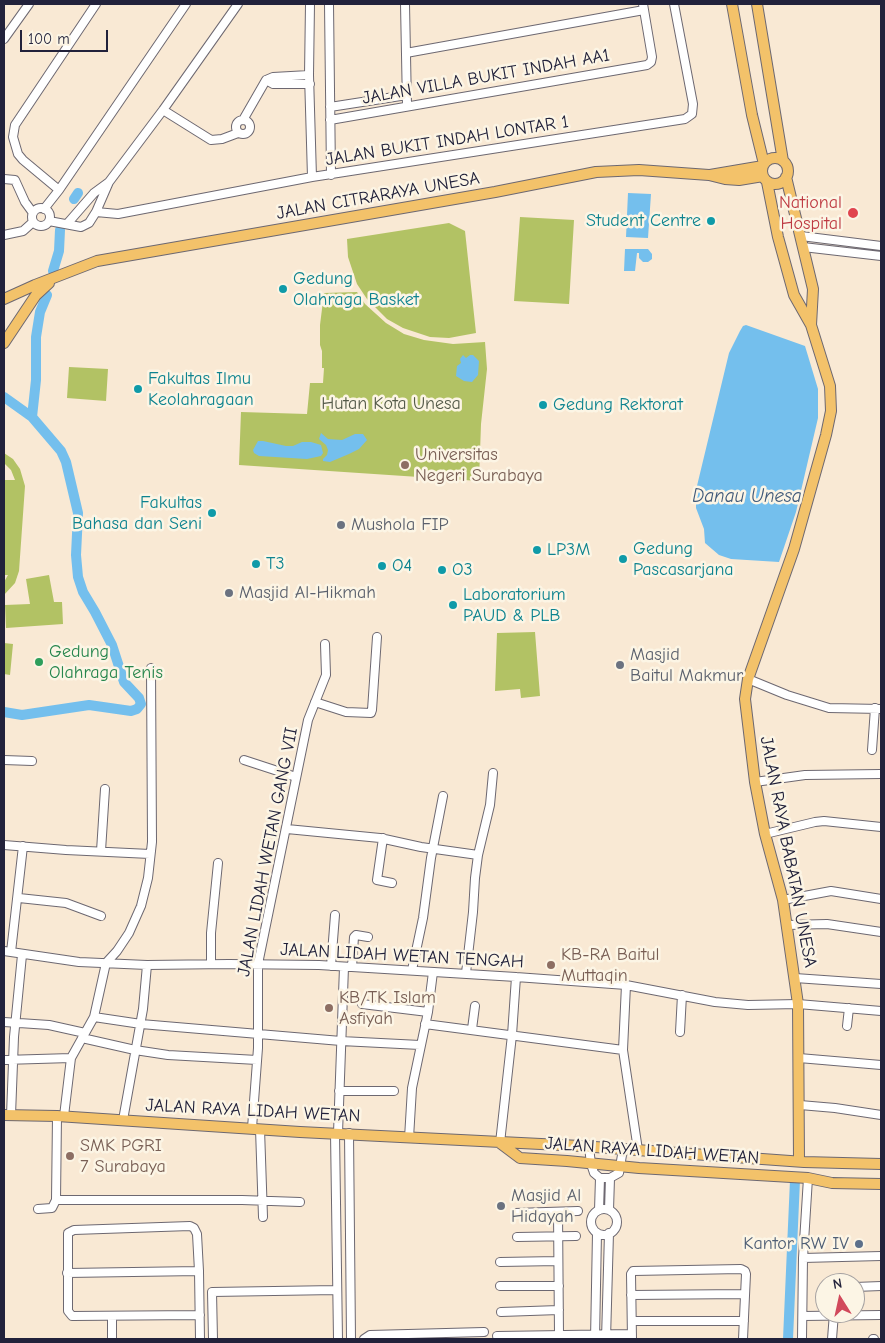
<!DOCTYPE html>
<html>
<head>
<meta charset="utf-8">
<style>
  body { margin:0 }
  #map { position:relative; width:885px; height:1343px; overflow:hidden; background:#f9e9d4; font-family:"Comic Neue",sans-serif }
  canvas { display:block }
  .frame { position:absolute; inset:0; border:5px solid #22223b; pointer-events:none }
  .north { position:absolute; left:815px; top:1273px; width:50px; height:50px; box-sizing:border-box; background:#fcf5e5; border:1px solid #a5a1a1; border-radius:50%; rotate:350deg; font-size:14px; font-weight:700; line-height:20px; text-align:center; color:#22223b }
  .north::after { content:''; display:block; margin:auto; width:18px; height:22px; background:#d1495b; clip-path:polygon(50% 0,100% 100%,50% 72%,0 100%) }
  .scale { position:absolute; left:20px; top:30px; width:88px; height:22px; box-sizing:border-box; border:2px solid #22223b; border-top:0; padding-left:6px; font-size:15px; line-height:18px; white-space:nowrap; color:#22223b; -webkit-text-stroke:4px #fcf5e5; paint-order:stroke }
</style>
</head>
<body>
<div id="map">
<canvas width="885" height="1343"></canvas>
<div class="frame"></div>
<div class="north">N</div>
<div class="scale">100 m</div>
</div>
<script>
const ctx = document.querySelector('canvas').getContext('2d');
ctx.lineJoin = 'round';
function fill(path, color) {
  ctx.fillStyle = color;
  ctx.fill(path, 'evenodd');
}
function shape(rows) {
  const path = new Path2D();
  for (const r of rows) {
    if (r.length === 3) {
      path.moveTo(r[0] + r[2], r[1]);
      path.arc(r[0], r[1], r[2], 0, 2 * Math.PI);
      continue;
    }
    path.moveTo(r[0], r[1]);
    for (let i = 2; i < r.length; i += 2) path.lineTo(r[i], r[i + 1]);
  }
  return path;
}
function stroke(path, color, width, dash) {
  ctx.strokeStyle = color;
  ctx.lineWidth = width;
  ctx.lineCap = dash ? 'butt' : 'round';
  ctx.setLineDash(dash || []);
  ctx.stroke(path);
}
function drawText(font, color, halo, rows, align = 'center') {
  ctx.font = font + ' "Comic Neue",sans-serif';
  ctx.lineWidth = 5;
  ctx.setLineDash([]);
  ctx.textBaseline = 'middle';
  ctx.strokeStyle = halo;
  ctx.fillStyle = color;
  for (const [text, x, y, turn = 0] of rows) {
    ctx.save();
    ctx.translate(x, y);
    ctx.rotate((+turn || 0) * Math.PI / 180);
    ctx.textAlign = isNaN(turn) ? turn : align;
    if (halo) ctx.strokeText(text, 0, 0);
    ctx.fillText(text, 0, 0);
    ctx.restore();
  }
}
fill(shape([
  [520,217,574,220,569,304,514,301],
  [449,223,465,231,476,333,449,338,430,337,403,328,387,319,367,299,357,284,348,257,347,239],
  [357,292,365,304,386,323,404,334,424,340,453,344,485,342,487,369,481,424,479,481,239,465,241,412,307,414,310,383,323,383,324,368,322,368,322,351,320,345,320,325,324,293],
  [69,367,108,369,106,401,67,398],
  [4,453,13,459,20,469,25,486,19,571,15,583,4,595,4,582,8,575,4,575,4,480,15,480,11,470,4,463],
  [49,575,54,602,62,602,63,624,6,628,5,605,30,604,26,579],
  [535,632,540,696,521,698,520,689,495,691,497,633],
  [4,643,13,644,10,675,4,674]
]), '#b2c264');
fill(shape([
  [628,193,651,194,648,238,626,237],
  [625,249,648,249,652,254,652,259,648,262,643,262,639,258,639,253,637,253,635,271,624,271],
  [746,325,805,346,818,389,818,418,796,512,779,562,731,559,719,555,705,543,704,529,696,508,696,490,729,353,740,331,743,326],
  [463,355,466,358,470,355,473,355,479,361,478,375,472,382,464,381,456,376,457,366,461,363,460,359],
  [321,433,328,439,342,440,355,434,363,434,367,440,359,449,349,454,330,462,323,461,323,459,327,455,328,450,326,445,319,439],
  [258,441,263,441,286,446,293,446,302,442,311,442,321,445,323,453,321,456,307,459,259,456,254,453,253,450]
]), '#74bfed');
stroke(shape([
  [74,199,78,193],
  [53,271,59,251,60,230],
  [4,397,32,417],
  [4,712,22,715,89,705,131,711,137,709,141,704,139,698,124,682,112,645,95,612,83,592,78,577,76,555,78,513,66,462,61,451,32,417,36,380,36,337,40,312,47,295],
  [788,1339,795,1180]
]), '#74bfed', 10);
const minor = shape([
  [310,4,309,75,312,177],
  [329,4,331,175],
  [405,4,407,106],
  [4,39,29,4],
  [406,53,644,10],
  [266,80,273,84,310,84],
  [330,107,407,95],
  [163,110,211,140,222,139,238,133],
  [243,127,7],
  [243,120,266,80,273,77,309,75],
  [330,120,647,65,651,62,652,57,643,4],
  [4,179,15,180,25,202,33,213],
  [59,190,23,160,18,154,13,137,15,125,96,4],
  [41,217,9],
  [44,209,59,190,186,4],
  [96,212,118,214,312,177,685,119,692,114,693,104,674,4],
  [49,221,81,227,89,223,96,212,109,182,163,110,238,4],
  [67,224,94,193,109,182],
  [4,235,23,231,33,222],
  [801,236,881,246],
  [803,247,881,256],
  [748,679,787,695,829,708,881,709],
  [315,702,346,712,371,713,372,710,377,637],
  [872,750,875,708],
  [4,760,32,761],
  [244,760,296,777],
  [755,782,805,775,881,774],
  [287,829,380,838,421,847,478,855],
  [765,834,815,822,824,821,881,827],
  [383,838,377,880,392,883],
  [4,845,66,850,150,854],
  [101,851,105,789],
  [19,898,66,903,101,916],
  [783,900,831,891,881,899],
  [787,925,827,924,881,932],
  [4,951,79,962,147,965,229,964,319,965,516,977,626,985,715,1002,748,1005,798,1004,881,1011],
  [11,952,23,846],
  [211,964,211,933,218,863],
  [331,966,335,915],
  [352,967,354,937,356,935,368,937],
  [412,970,423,918,431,858,443,796],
  [466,973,473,912,475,878,478,855,490,805,493,773],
  [795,978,881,984],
  [626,985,623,1050,638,1150],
  [362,1004,428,1012],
  [94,1017,141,1024,341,1041,420,1045],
  [4,1022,49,1025,85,1033],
  [425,1024,623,1050],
  [847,1026,849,1008],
  [472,1029,475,1006],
  [680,1032,682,995],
  [82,1038,135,1050,168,1055,257,1060],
  [799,1058,881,1065],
  [4,1060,71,1058],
  [339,1091,394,1091],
  [800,1105,835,1108,881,1115],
  [11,1115,14,1037,22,955],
  [64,1116,71,1058,94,1017,106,963,117,951,129,933,141,906,148,878,152,842,151,668],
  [123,1120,143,1009,147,965],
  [252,1128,258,1048,258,964,308,720,326,675,325,644],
  [260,1129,263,1217],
  [335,1133,338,1339],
  [338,1133,344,967],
  [349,1133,351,1339],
  [409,1138,412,1088,428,1012,433,972],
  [500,1143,512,1035,516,977],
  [589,1147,591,1164,594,1173,600,1178,610,1178,619,1173,623,1149],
  [56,1200,242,1200,300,1202],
  [38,1209,52,1208,56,1200,57,1116],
  [604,1222,13],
  [599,1210,600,1178],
  [609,1210,610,1178],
  [558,1212,559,1335],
  [515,1213,578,1211],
  [517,1237,576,1236],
  [803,1258,881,1256],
  [500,1262,558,1261],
  [67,1273,199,1271],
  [500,1286,559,1286],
  [855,1287,881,1286],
  [631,1295,745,1294],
  [501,1312,559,1310],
  [200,1315,72,1316,68,1311,68,1233,74,1230,190,1226,194,1228,197,1234,199,1271,200,1339],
  [803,1316,881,1315],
  [112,1317,112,1339],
  [632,1321,744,1321],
  [497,1336,632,1334],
  [213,1339,212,1292,336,1290],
  [364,1339,370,1335,484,1332],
  [595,1339,597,1233],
  [606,1339,609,1233],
  [632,1339,631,1274,633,1271,741,1269,745,1271,746,1274,743,1339],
  [802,1339,803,1258,808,1178],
  [832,1339,834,1313],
  [873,1339,874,1339]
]);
const major = shape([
  [732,4,752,115,764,164],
  [757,4,783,161],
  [775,171,13],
  [710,175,763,166],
  [786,177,813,289,811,325],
  [767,182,778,237,794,295,811,325,830,386,831,411,826,435,794,549,748,679,745,699,755,782,765,834,783,900,798,1004,799,1161],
  [4,299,35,285,97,261,495,192,596,172,639,170,709,175,725,179,739,180,763,176],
  [4,343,36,295,49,283],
  [4,1115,57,1116,300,1132,581,1146,804,1162,881,1164],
  [500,1143,520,1158,567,1161,639,1168,808,1178,832,1183,881,1184]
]);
stroke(minor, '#6d6871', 10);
stroke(major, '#6d6871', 12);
stroke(minor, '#fff', 8);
stroke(major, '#f3c26a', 10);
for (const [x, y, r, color] of [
  [853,213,6,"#e0444e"],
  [711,221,5,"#0f9aa8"],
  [283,289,5,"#0f9aa8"],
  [138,389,5,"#0f9aa8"],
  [543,405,5,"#0f9aa8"],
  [405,465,5,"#8d6e63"],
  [212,513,5,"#0f9aa8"],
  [341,525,5,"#6b7280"],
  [537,550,5,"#0f9aa8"],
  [623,559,5,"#0f9aa8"],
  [256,564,5,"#0f9aa8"],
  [382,566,5,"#0f9aa8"],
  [442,570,5,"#0f9aa8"],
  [229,593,5,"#6b7280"],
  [453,605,5,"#0f9aa8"],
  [39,662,5,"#2e9e5b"],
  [620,665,5,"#6b7280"],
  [551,965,5,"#8d6e63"],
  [329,1008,5,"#8d6e63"],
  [70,1156,5,"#8d6e63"],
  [501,1206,5,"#6b7280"],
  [859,1244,5,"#5c6f8a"]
]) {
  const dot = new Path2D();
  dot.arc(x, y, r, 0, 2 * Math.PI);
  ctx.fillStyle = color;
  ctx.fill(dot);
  stroke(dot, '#fcf5e5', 2);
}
drawText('18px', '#22223b', '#fcf5e5', [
  ["JALAN VILLA BUKIT INDAH AA1",486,77,-10],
  ["JALAN BUKIT INDAH LONTAR 1",447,141,-9],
  ["JALAN CITRARAYA UNESA",378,196,-10],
  ["JALAN LIDAH WETAN GANG VII",268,852,-79],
  ["JALAN RAYA BABATAN UNESA",788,852,79],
  ["JALAN LIDAH WETAN TENGAH",402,956,3],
  ["JALAN RAYA LIDAH WETAN",253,1111,3],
  ["JALAN RAYA LIDAH WETAN",652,1151,4]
]);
drawText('18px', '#be3a42', '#fcf5e5', [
  ["National",842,203],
  ["Hospital",842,224]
], 'right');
drawText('18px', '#0d838f', '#fcf5e5', [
  ["Student Centre",701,221,"right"],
  ["Gedung",293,279],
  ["Olahraga Basket",293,300],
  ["Fakultas Ilmu",148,379],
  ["Keolahragaan",148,400],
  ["Gedung Rektorat",553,405],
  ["Fakultas",202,503,"right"],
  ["Bahasa dan Seni",202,524,"right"],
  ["Gedung",633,549],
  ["Pascasarjana",633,570],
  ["LP3M",547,550],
  ["T3",266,564],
  ["O4",392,566],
  ["O3",452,570],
  ["Laboratorium",463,595],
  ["PAUD & PLB",463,616]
], 'left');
drawText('18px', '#545a49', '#fcf5e5', [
  ["Hutan Kota Unesa",391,404]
]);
drawText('18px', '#785e54', '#fcf5e5', [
  ["Universitas",415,455],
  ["Negeri Surabaya",415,476],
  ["KB-RA Baitul",561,955],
  ["Muttaqin",561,976],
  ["KB/TK Islam",339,998],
  ["Asfiyah",339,1019],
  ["SMK PGRI",80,1146],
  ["7 Surabaya",80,1167]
], 'left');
drawText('18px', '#5b616d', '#fcf5e5', [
  ["Mushola FIP",351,525],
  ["Masjid Al-Hikmah",239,593],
  ["Masjid",630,655],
  ["Baitul Makmur",630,676],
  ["Masjid Al",511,1196],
  ["Hidayah",511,1217]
], 'left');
drawText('18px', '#27864d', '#fcf5e5', [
  ["Gedung",49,652],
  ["Olahraga Tenis",49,673]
], 'left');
drawText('18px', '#4e5e75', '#fcf5e5', [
  ["Kantor RW IV",849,1244]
], 'right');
drawText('italic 19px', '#3f5979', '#fcf5e5', [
  ["Danau Unesa",747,497]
]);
</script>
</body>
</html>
